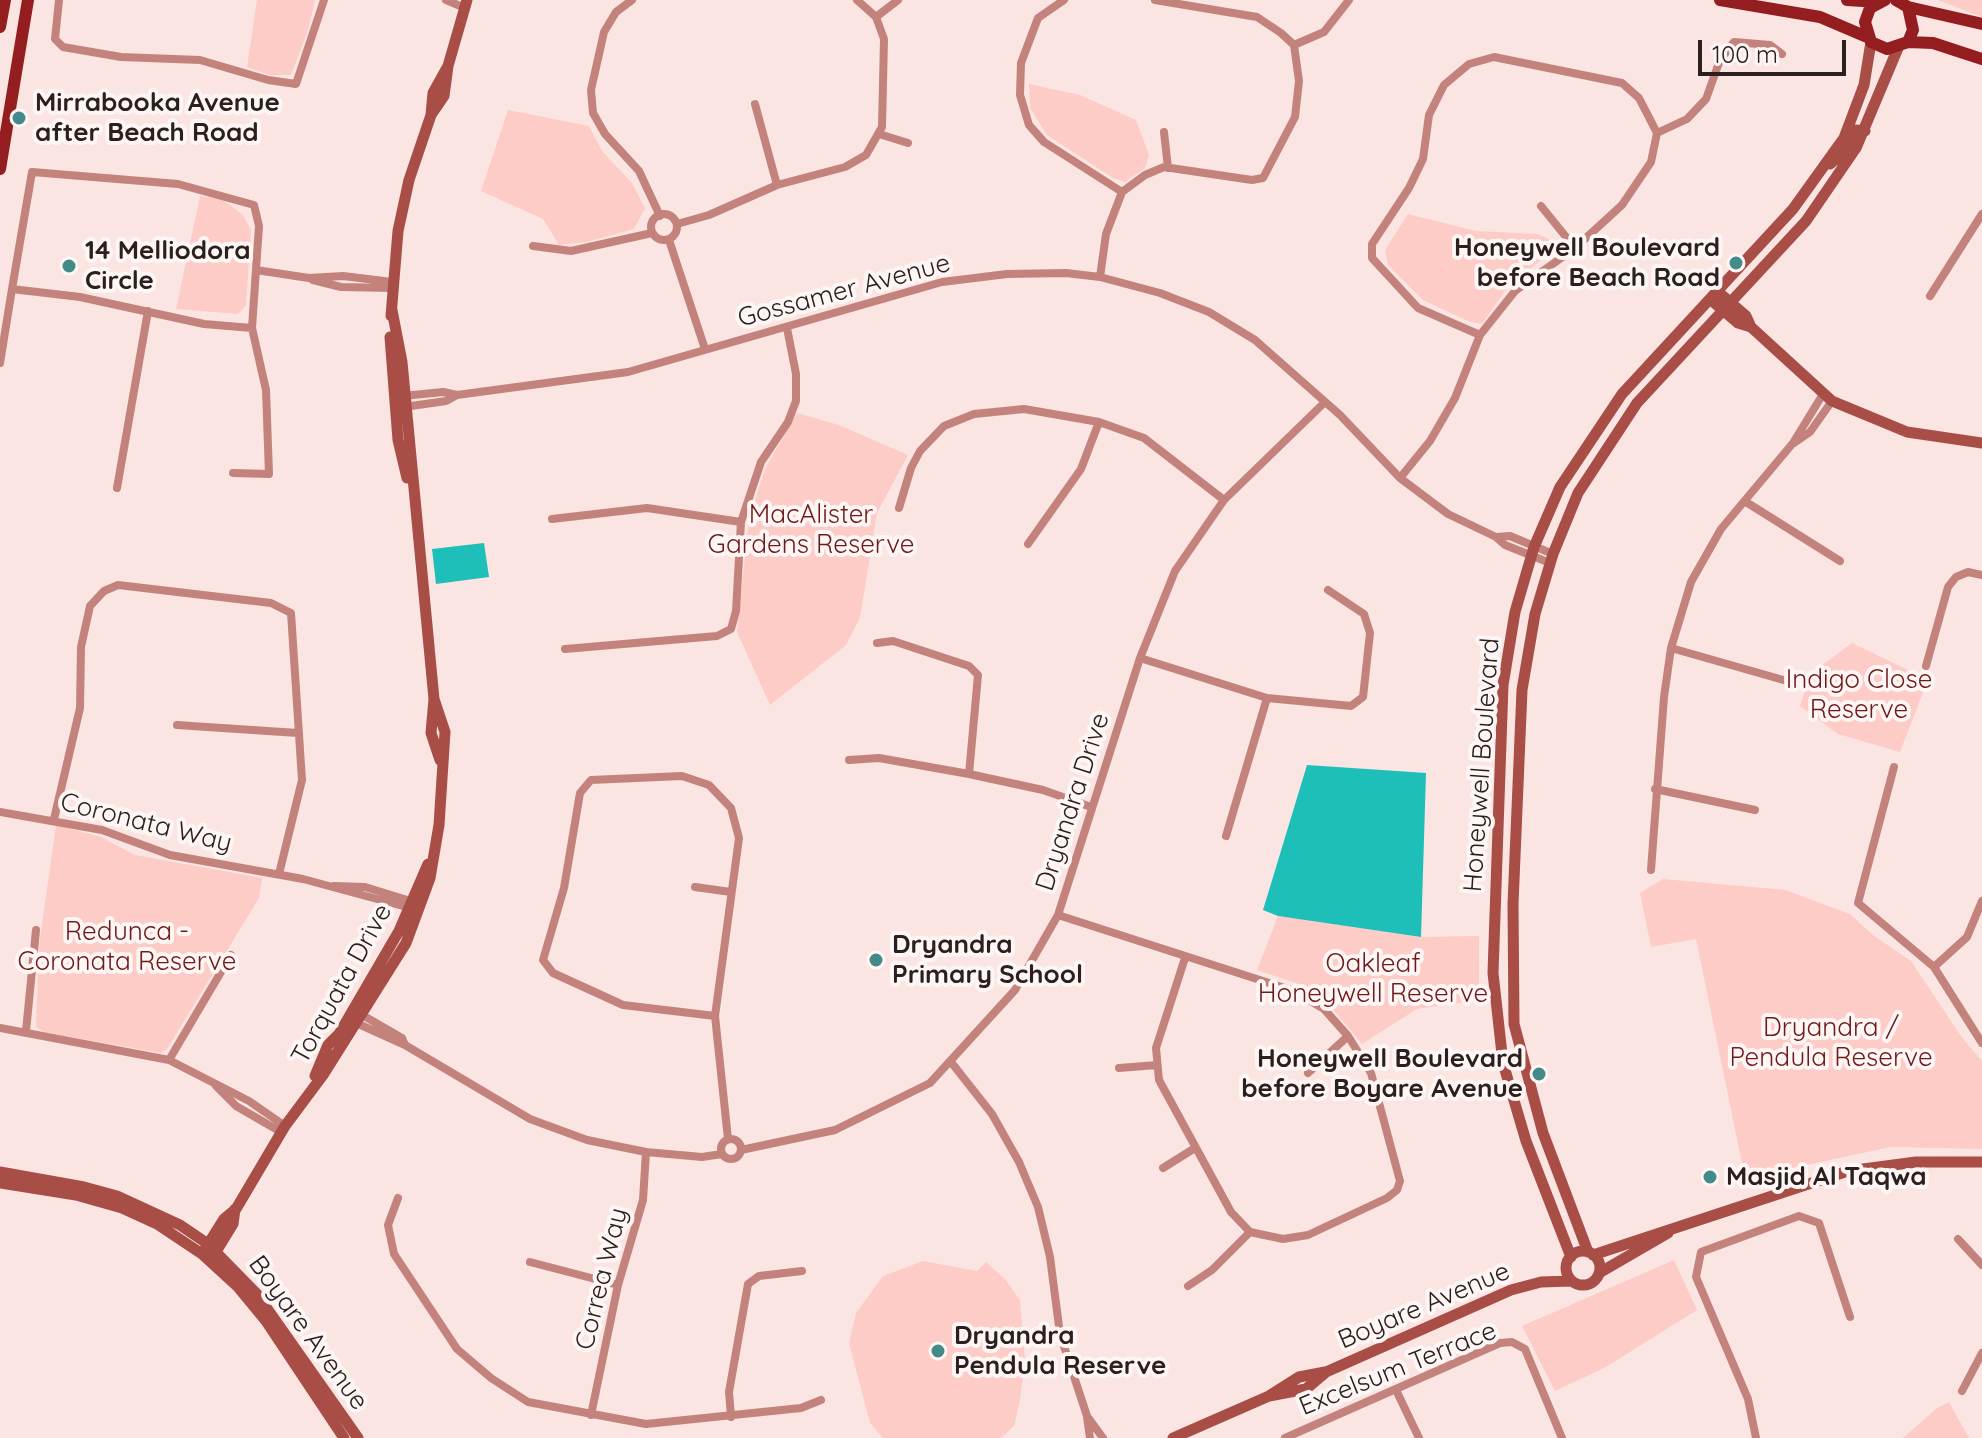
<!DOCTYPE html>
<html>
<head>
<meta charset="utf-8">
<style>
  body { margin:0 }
  #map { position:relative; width:1982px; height:1438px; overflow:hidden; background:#fae5e2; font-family:Quicksand,sans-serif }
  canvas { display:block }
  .scale { position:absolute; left:1698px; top:40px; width:148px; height:36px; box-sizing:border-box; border:4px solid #2c201e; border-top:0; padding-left:10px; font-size:24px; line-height:28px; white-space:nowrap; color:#2c201e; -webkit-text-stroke:6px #fdf6f5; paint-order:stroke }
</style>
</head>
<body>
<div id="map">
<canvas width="1982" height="1438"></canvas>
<div class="scale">100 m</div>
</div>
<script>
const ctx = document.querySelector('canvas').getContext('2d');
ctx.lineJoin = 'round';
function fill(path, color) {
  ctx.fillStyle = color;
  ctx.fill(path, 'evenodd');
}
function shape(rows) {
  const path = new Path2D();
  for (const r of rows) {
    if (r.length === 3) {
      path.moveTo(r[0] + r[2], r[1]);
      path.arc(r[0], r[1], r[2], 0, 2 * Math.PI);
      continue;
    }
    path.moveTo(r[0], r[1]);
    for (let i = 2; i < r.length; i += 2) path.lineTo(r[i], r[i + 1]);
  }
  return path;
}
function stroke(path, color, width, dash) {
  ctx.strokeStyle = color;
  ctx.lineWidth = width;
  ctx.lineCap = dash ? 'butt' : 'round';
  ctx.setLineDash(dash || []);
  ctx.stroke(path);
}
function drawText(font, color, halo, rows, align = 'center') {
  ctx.font = font + ' Quicksand,sans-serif';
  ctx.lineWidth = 8;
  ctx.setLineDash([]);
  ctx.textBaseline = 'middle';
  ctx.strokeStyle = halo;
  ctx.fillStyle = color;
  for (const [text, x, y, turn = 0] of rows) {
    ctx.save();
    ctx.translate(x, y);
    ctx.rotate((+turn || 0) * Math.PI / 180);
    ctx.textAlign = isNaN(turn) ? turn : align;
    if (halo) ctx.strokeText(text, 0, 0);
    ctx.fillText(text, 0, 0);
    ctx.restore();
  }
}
fill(shape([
  [257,0,315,0,308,30,291,75,269,75,247,67],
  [1938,0,1982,0,1982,17],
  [1029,84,1080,95,1136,120,1149,155,1145,168,1125,182,1113,178,1047,135,1030,108],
  [508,110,589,126,602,151,632,183,645,208,634,229,586,242,559,245,543,219,481,191],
  [200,196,222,199,243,215,251,230,246,305,238,314,176,309],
  [1408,214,1476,231,1537,234,1549,239,1551,252,1507,288,1482,324,1470,322,1423,300,1388,265,1385,250],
  [797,413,839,425,908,455,877,513,860,618,846,645,770,705,737,632,749,519,765,469],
  [1852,643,1906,669,1924,690,1900,752,1838,734,1800,706,1810,674],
  [56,825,101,837,135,855,262,878,259,898,167,1049,161,1053,44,1032,36,1027,39,946],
  [1663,879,1785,890,1850,914,1873,935,1911,961,1963,1039,1982,1061,1982,1149,1891,1147,1745,1178,1696,939,1651,947,1640,893],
  [1278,916,1421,937,1479,936,1479,1000,1417,1009,1362,1044,1327,1002,1302,985,1257,970],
  [1674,1260,1697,1310,1606,1367,1555,1391,1522,1326],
  [923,1261,977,1271,986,1262,1005,1279,1020,1300,1025,1360,1020,1400,1014,1426,1001,1438,883,1438,870,1423,849,1343,856,1313,883,1276],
  [1949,1402,1969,1438,1903,1438,1937,1408]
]), '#feccc6');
fill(shape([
  [484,543,489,577,436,584,432,549],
  [1307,765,1426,773,1421,937,1278,916,1263,910]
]), '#1ebeb9');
stroke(shape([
  [59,0,55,39,63,47,121,57,200,60,268,80,296,84,324,0],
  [446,0,465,8],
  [632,0,616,12,604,32,591,90,593,113,605,134,639,171,660,216],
  [1064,0,1038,18,1021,63,1020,95,1029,125,1044,142,1122,192],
  [876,17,898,0],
  [1294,45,1324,32,1349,0],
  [755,104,777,185],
  [1164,132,1168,168],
  [1657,133,1687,119,1706,99,1720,60,1734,42,1770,45,1782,54],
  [879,134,908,143],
  [1541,206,1575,248],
  [664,227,13],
  [677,224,709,215,777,185,845,167,866,155,882,127,884,39,876,17,857,0],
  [669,240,705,349],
  [533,246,571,251,652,233],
  [256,270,309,278,343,276,392,282],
  [1100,277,1106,234,1122,192,1145,175,1164,167,1252,180,1263,178,1295,117,1299,81,1294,45,1281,33,1257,17,1155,0],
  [313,280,341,287,391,288],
  [1930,296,1982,214],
  [0,363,12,289],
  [403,396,443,392,457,395,628,372,942,282,1007,274,1066,273,1100,277,1160,293,1209,312,1255,340,1340,415,1400,478,1448,514,1496,537,1505,545,1550,563],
  [404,407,446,401,457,395],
  [1794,443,1810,432,1832,401],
  [233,473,269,474,266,390,252,328,259,226,254,205,178,184,32,172,12,289,80,297,204,324,252,328],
  [1400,478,1430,441,1455,398,1480,335,1515,291,1575,248,1622,205,1651,162,1657,133,1639,98,1622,83,1494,57,1469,64,1444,85,1429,115,1423,159,1409,188,1372,244,1372,258,1418,308,1480,335],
  [117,488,148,311],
  [1746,502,1840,561],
  [899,508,911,468,920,451,944,426,974,414,1024,409,1099,422,1144,438,1224,500],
  [552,519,647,508,741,522],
  [1497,537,1510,536,1553,554],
  [1028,544,1081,469,1099,422],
  [877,643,893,641,969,666,978,675,969,774],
  [1671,648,1787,681],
  [565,649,717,636,731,629,736,611,741,522,761,462,788,422,796,401,796,374,787,328],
  [1140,658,1267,698,1351,706,1363,697,1370,633,1364,614,1328,590],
  [1926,666,1948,587,1956,577,1968,572,1982,575],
  [177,725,298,733],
  [849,760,879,758,969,774,1043,790,1091,807],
  [1894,767,1858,903,1934,967,1982,1043],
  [1655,789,1755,810],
  [0,812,102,830,170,855,303,879,414,909],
  [54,819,80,708,81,647,90,606,104,591,118,585,271,603,291,613,302,780,279,874],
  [1226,836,1267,698],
  [1651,870,1664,697,1671,648,1691,582,1721,529,1793,443,1823,394],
  [334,886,365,887,414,902],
  [695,887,731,892],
  [1058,915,1294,991,1324,1009,1348,1036,1371,1073,1400,1181,1397,1190,1387,1198,1308,1235,1283,1239,1250,1232,1231,1212,1159,1080,1156,1048,1185,958],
  [1934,967,1967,937,1982,901],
  [357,1012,402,1038,405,1045],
  [715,1016,623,1005,553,973,543,960,564,888,580,793,591,780,682,776,709,785,731,808,739,838,715,1016,728,1139],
  [354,1022,405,1045,530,1119,587,1140,646,1152,702,1157,722,1154],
  [0,1028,169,1060,249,1101,285,1126],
  [26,1031,36,930],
  [169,1060,231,955],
  [951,1062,992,1114,1019,1162,1038,1207,1050,1257,1060,1334,1087,1416,1103,1438],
  [1119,1068,1157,1065],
  [1308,1073,1348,1036],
  [216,1086,236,1106,281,1132],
  [731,1149,10],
  [741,1150,835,1130,930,1083,1015,990,1058,915,1140,658,1175,571,1224,500,1325,402],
  [1163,1168,1195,1148],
  [398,1198,388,1225,394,1254,457,1349,491,1378,528,1402,646,1424,801,1408,821,1400],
  [1958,1239,1982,1265],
  [530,1262,618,1285],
  [1188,1286,1212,1270,1250,1232],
  [1396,1390,1419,1438],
  [1962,1391,1982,1353],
  [591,1415,618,1285,643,1200,646,1152],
  [731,1417,729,1392,748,1284,759,1276,802,1271],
  [1087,1417,1090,1438],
  [1285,1438,1500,1343,1512,1342,1525,1349,1562,1438],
  [1756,1438,1748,1399,1696,1277,1701,1252,1799,1216,1819,1223,1850,1317]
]), '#c3837c', 8);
stroke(shape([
  [431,115,444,96,448,66,467,0],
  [1830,164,1846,151,1856,130,1865,131],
  [1717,291,1746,316,1751,327],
  [1710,299,1738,323,1751,327,1832,401,1907,432,1982,443],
  [392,310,402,362,434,699,431,733,440,760],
  [391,316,398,231,409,180,431,115,433,93,448,66],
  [390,337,398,440,407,478],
  [315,1076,328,1045,339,1034,399,931,428,864],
  [0,1172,84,1187,117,1196,180,1225,208,1244,256,1293,358,1438],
  [0,1183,76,1195,122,1208,157,1224,202,1254,238,1287,266,1321,344,1438],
  [1583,1268,17],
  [1588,1252,1543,1133,1514,1024,1513,904,1522,690,1535,614,1553,554,1578,493,1637,403,1806,221,1856,148,1898,48],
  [202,1254,224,1219,236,1209,285,1126,323,1075,406,943,430,878,439,825,445,732,434,699],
  [214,1255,233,1224,235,1209],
  [1593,1255,1848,1171,1916,1162,1982,1162],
  [1571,1257,1526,1141,1503,1063,1493,973,1503,685,1515,612,1534,547,1560,487,1622,394,1793,209,1844,138,1864,85,1871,42],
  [1599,1273,1668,1233],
  [1269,1396,1306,1389,1326,1372,1511,1290,1541,1282,1571,1281],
  [1173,1438,1269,1396,1299,1377,1325,1372]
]), '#a94d47', 11);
stroke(shape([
  [1720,0,1820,17,1867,37],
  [1847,0,1879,2],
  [1885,0,1870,8,1865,22,1871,42,1887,49,1908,42,1913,30,1908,7,1896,0],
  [1908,7,1982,24],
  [0,27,5,0],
  [1908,42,1933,43,1982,59],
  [0,169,28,0]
]), '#941e1f', 12);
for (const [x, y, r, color] of [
  [19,118,8,"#438b88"],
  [1736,263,8,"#438b88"],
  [69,266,8,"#438b88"],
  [876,960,8,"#438b88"],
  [1539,1074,8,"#438b88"],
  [1710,1177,8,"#438b88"],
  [938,1351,8,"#438b88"]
]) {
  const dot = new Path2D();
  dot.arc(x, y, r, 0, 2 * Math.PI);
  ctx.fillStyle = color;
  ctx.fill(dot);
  stroke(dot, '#fdf6f5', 3);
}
drawText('bold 26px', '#2c201e', '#fdf6f5', [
  ["Mirrabooka Avenue",35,103],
  ["after Beach Road",35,133],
  ["Honeywell Boulevard",1720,248,"right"],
  ["before Beach Road",1720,278,"right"],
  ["14 Melliodora",85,251],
  ["Circle",85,281],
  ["Dryandra",892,945],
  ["Primary School",892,975],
  ["Honeywell Boulevard",1523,1059,"right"],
  ["before Boyare Avenue",1523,1089,"right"],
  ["Masjid Al Taqwa",1726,1177],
  ["Dryandra",954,1336],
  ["Pendula Reserve",954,1366]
], 'left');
drawText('26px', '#2c201e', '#fdf6f5', [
  ["Gossamer Avenue",844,291,-15],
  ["Honeywell Boulevard",1482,765,-86],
  ["Dryandra Drive",1073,802,-72],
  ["Coronata Way",146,823,14],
  ["Torquata Drive",342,984,-61],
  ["Correa Way",602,1279,-76],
  ["Boyare Avenue",1424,1306,-23],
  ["Boyare Avenue",308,1333,54],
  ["Excelsum Terrace",1398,1369,-22]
]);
drawText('26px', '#6f1918', '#fdf6f5', [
  ["MacAlister",811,515],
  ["Gardens Reserve",811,545],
  ["Indigo Close",1859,680],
  ["Reserve",1859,710],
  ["Redunca -",127,932],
  ["Coronata Reserve",127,962],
  ["Oakleaf",1373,964],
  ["Honeywell Reserve",1373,994],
  ["Dryandra /",1831,1028],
  ["Pendula Reserve",1831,1058]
]);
</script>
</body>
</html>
